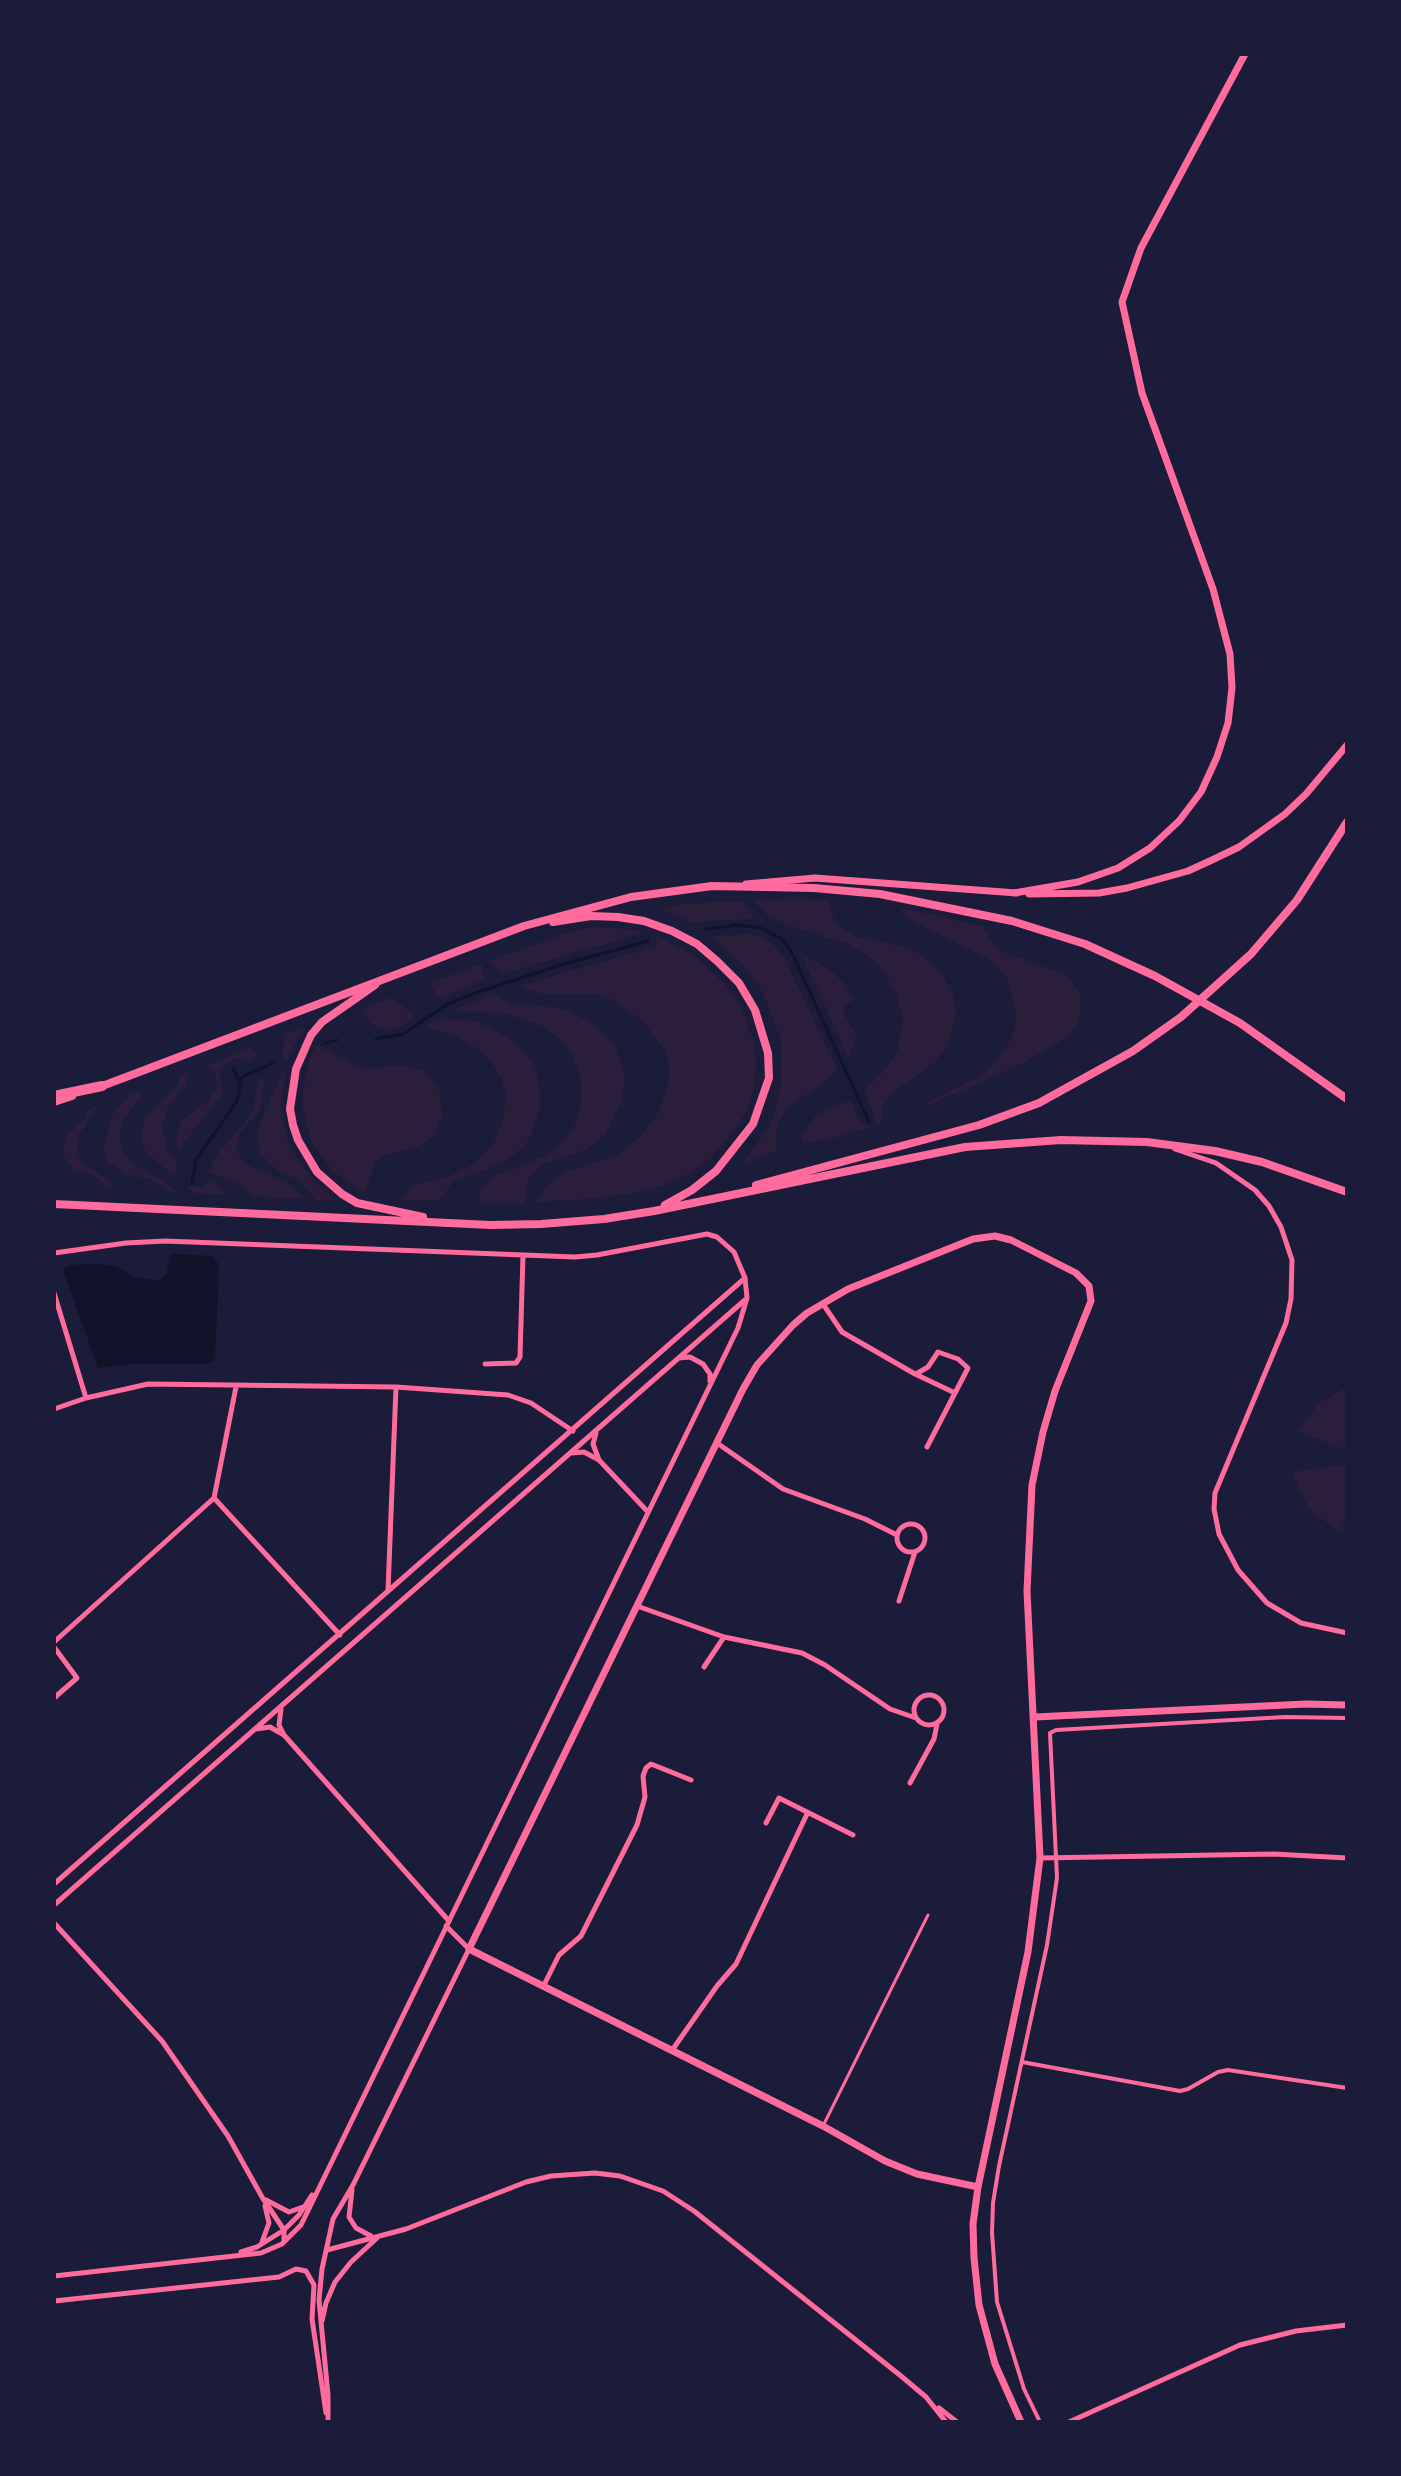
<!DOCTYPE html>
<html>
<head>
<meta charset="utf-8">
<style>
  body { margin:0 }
  #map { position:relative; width:1401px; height:2476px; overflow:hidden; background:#1b1b3a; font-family:"IBM Plex Serif",serif }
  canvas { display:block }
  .frame { position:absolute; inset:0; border:56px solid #1b1b3a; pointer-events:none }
</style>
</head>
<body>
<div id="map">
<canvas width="1401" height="2476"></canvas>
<div class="frame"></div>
</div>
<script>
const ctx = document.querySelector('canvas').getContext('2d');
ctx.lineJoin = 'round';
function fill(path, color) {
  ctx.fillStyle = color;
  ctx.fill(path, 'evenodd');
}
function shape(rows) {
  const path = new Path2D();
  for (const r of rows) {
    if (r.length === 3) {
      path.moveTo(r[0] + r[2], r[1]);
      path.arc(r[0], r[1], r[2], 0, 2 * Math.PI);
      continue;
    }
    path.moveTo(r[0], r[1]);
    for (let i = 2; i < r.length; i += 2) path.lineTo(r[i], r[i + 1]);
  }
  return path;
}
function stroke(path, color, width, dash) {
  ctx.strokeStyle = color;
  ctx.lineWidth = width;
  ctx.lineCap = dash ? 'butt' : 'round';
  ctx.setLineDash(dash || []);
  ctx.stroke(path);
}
fill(shape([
  [794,899,827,900,836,924,846,931,858,937,905,947,919,953,942,973,954,997,956,1011,951,1038,945,1050,935,1062,890,1095,882,1109,881,1124,831,1139,802,1143,803,1133,816,1115,850,1100,860,1122,867,1127,875,1124,875,1116,864,1091,889,1065,898,1050,903,1020,896,993,878,963,848,944,788,925,767,915,753,901],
  [743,901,754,919,705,921,696,924,660,909,682,904],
  [899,907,982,926,996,948,1005,953,1067,975,1080,994,1081,1012,1079,1021,1067,1037,1020,1065,927,1106,929,1101,981,1075,995,1063,1012,1038,1016,1022,1015,1006,1007,978,991,960,907,918],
  [611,927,647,932,501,974,489,961,567,933,588,928],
  [751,934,764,938,776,947,784,957,837,1069,825,1082,792,1104,783,1115,777,1127,776,1151,742,1164,770,1125,776,1107,781,1083,781,1040,763,993,747,969,712,936],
  [655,935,693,955,725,984,740,1005,754,1042,756,1064,754,1088,748,1108,737,1127,711,1158,682,1178,646,1191,590,1199,535,1202,545,1188,563,1173,617,1155,641,1136,660,1110,669,1079,669,1064,664,1050,644,1022,614,1001,596,994,542,994,518,986,657,946],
  [801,954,828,968,846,985,855,1000,843,1006,845,1017,857,1035,848,1057],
  [482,964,484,980,440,999,429,983],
  [493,994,513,1005,536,1005,564,1009,592,1023,612,1042,618,1053,625,1076,622,1100,605,1135,585,1150,541,1165,528,1180,525,1203,477,1203,482,1189,490,1178,548,1155,566,1138,574,1127,581,1104,581,1078,572,1054,564,1043,543,1026,504,1013,466,1012,456,1009],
  [392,997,414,1016,401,1027,393,1029,378,1028,371,1024,362,1009],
  [443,1019,472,1021,487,1026,514,1041,535,1066,541,1094,540,1108,531,1136,524,1146,504,1163,454,1181,439,1201,401,1200,407,1190,414,1185,449,1176,475,1163,494,1142,504,1118,505,1093,502,1080,494,1066,483,1053,458,1037,426,1027,435,1021],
  [304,1027,287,1060,282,1058,285,1034],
  [317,1045,365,1069,403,1065,422,1070,435,1082,440,1091,442,1118,434,1135,420,1146,380,1157,376,1161,365,1193,332,1171,311,1141,303,1109,303,1089,310,1057],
  [251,1047,257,1056,249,1060,236,1058,221,1067,219,1075,223,1093,185,1141,179,1153,176,1137,182,1120,209,1100,217,1087,215,1074,209,1065],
  [286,1071,281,1104,286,1136,293,1151,312,1180,336,1201,315,1200,301,1181,278,1171,260,1154,257,1131,282,1072],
  [189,1072,186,1085,168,1106,162,1127,168,1151,177,1161,175,1178,146,1152,141,1141,141,1131,147,1115,175,1088,182,1075],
  [265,1078,260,1110,239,1134,236,1148,242,1160,250,1166,291,1185,305,1199,252,1196,241,1185,210,1173,214,1158,243,1125,254,1107,258,1079],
  [140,1091,139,1098,123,1121,120,1131,121,1148,132,1164,164,1181,177,1192,169,1191,153,1180,124,1174,106,1160,103,1148,113,1114,130,1095],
  [97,1106,78,1137,77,1151,83,1164,107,1179,114,1187,109,1187,91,1175,74,1169,63,1155,65,1139,70,1132,85,1119,89,1109],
  [211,1180,219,1186,224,1194,193,1193,187,1187,203,1187],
  [1347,1387,1347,1451,1299,1431,1319,1403],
  [1347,1464,1347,1516,1340,1532,1313,1513,1299,1491,1293,1472]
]), '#2a1e3b');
fill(shape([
  [171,1254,213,1256,219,1265,215,1355,213,1361,206,1364,132,1364,98,1368,63,1270,70,1265,96,1264,115,1266,134,1277,158,1281,166,1275]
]), '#12122b');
stroke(shape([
  [705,929,737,925,761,928,783,940,792,953,869,1122],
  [376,1039,403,1034,446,1005,472,994,564,964,649,941],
  [326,1043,337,1040],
  [233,1068,240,1083],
  [192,1183,196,1160,237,1101,242,1077,273,1063]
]), '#12122b', 3);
stroke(shape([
  [823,2126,928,1915]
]), '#ff6b9d', 3);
stroke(shape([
  [1022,2062,1180,2091,1188,2089,1218,2072,1228,2070,1347,2088],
  [1040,2422,1024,2389,997,2302,992,2233,993,2203,999,2166,1047,1945,1057,1878,1050,1733,1056,1730,1285,1717,1347,1718]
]), '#ff6b9d', 4);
stroke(shape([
  [1175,1149,1216,1163,1255,1190,1269,1206,1281,1227,1292,1260,1291,1299,1286,1323,1215,1493,1214,1509,1219,1534,1238,1570,1267,1603,1301,1623,1347,1633],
  [54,1253,126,1243,165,1241,575,1257,597,1255,707,1234,717,1237,734,1252,745,1278,747,1298,738,1328,301,2225,282,2244,261,2253,54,2276],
  [54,1293,86,1398],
  [823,1304,842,1332,915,1374,955,1393],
  [679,1358,690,1357,703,1364,710,1374,710,1381],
  [485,1364,516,1363,520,1357,523,1255],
  [916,1374,928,1367,938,1352,958,1359,968,1368,927,1447],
  [54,1409,86,1398,148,1384,396,1387,508,1395,531,1403,573,1431],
  [717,1443,783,1489,865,1519,897,1535],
  [571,1453,584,1452,599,1460,593,1444,596,1433],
  [599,1460,648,1512],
  [214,1498,340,1635],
  [911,1538,14],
  [388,1591,396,1387],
  [899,1601,915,1552],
  [637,1606,724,1637,802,1653,825,1665,890,1709,916,1718],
  [54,1642,214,1498,236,1387],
  [54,1647,77,1678,54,1698],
  [704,1667,724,1637],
  [929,1710,15],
  [256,1729,270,1727,284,1735,279,1725,281,1709],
  [284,1735,449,1921],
  [910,1783,934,1739,937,1724],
  [766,1823,779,1798,853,1835],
  [1040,1858,1274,1854,1347,1858],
  [54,1884,745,1278],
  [54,1905,746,1299],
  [54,1923,162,2041,228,2136,262,2197,284,2230,284,2240],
  [543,1987,559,1955,581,1936,637,1825,645,1797,643,1776,646,1768,651,1764,691,1780],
  [673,2049,717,1986,736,1964,807,1814],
  [352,2190,349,2217,356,2228,371,2236],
  [266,2200,289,2212,303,2207],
  [262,2242,269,2223,265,2206],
  [327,2250,406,2229,526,2182,551,2176,595,2173,620,2176,663,2191,694,2211,901,2376,926,2397,946,2422],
  [241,2252,257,2247,284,2230,299,2215,312,2195],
  [54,2301,279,2277,296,2269,306,2271,314,2285,312,2319,326,2413],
  [322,2321,326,2303,335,2282,351,2262,377,2238],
  [939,2408,957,2422],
  [328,2422,328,2395,319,2300,322,2269,333,2219,353,2185,469,1949,446,1926],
  [1069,2422,1240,2345,1296,2331,1347,2325]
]), '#ff6b9d', 5);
stroke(shape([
  [746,884,815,878,1017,893],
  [1014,893,1078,882,1118,868,1150,848,1179,821,1201,792,1217,757,1228,723,1232,688,1230,654,1213,589,1142,393,1122,302,1141,248,1245,54],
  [1029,894,1099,893,1127,888,1188,871,1212,860,1239,847,1285,814,1306,794,1347,745],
  [1035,1717,1306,1704,1347,1705],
  [978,2187,1028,1952,1040,1858,1027,1591,1032,1485,1043,1432,1055,1391,1091,1301,1089,1286,1076,1273,1011,1240,995,1236,973,1239,848,1289,807,1313,793,1325,757,1365,743,1389,469,1949,823,2126,885,2161,917,2174,978,2187,973,2224,974,2258,979,2305,995,2364,1021,2422]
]), '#ff6b9d', 7);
stroke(shape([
  [553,922,591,916,618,917,644,921,672,931,697,944,717,961,739,983,755,1010,768,1053,769,1078,753,1124,716,1171,692,1190,665,1205],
  [375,985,322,1022,311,1035,296,1069,290,1109,293,1125,298,1140,317,1172,342,1194,357,1203,423,1217],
  [97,1088,524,926,631,897,712,886,814,888,880,894,1012,921,1085,944,1155,976,1240,1023,1347,1099],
  [54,1102,72,1096],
  [756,1185,979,1125,1039,1103,1133,1051,1181,1017,1251,954,1297,900,1347,822],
  [54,1204,490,1225,541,1224,604,1219,654,1211,965,1147,1061,1140,1147,1142,1215,1151,1262,1162,1347,1192]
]), '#ff6b9d', 8);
stroke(shape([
  [54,1096,102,1086]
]), '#ff6b9d', 10);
</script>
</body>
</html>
